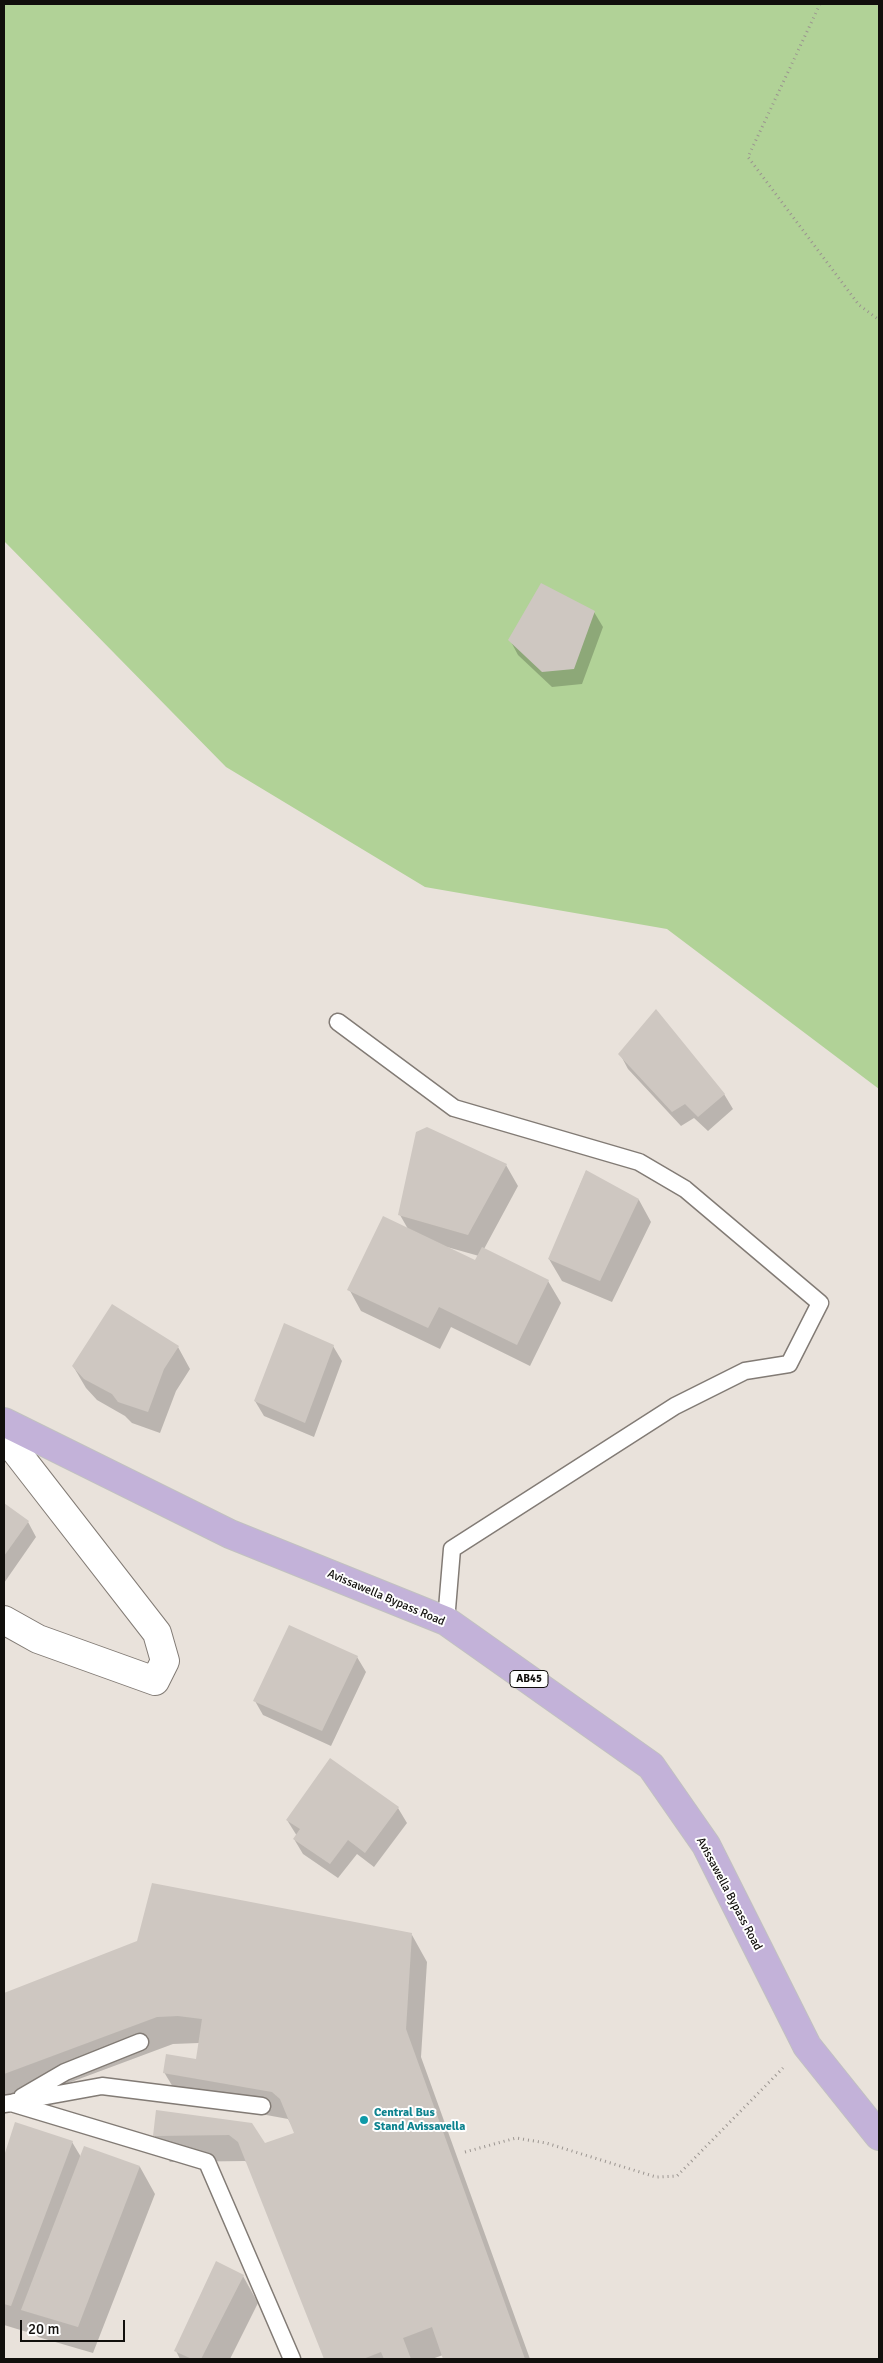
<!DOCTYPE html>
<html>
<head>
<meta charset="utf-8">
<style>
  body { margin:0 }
  #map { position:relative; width:883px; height:2363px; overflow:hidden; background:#e9e2db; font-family:Signika,sans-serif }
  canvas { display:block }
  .frame { position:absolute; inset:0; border:5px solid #110f0c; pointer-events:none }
  .scale { position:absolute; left:20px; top:2320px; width:105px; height:22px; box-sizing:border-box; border:2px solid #110f0c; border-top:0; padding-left:6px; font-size:15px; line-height:18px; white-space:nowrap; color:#110f0c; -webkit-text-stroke:4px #fff; paint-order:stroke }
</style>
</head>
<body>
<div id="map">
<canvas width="883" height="2363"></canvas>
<div class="frame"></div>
<div class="scale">20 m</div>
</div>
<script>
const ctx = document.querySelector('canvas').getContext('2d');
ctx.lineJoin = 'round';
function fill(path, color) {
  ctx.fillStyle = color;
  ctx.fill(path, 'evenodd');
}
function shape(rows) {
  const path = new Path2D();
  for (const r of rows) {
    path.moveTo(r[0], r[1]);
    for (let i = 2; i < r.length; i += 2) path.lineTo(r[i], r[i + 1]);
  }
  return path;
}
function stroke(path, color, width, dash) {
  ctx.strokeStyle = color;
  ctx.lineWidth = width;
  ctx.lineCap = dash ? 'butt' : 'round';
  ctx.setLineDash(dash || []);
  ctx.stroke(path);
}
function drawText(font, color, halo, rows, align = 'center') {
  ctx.font = font + ' Signika,sans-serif';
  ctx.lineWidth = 4;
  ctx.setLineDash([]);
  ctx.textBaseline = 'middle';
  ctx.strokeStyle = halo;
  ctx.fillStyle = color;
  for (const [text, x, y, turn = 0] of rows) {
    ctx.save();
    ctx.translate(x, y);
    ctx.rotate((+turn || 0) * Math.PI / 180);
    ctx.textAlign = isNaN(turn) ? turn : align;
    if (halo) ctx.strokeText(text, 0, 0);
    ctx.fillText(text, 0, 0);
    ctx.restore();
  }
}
fill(shape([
  [4,4,879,4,879,1089,667,929,425,887,226,767,4,541]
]), '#b1d297');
fill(shape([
  [594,612,603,627,582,684,552,687,518,655,510,640],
  [656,1010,724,1094,733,1109,708,1131,694,1118,681,1126,628,1069,620,1054],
  [506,1165,518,1186,484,1249,548,1281,561,1303,530,1366,451,1327,440,1349,361,1311,349,1289,408,1229,400,1215],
  [447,1247,479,1256,476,1262],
  [586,1171,639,1200,651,1222,612,1302,562,1281,549,1259],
  [333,1346,342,1361,314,1437,264,1416,255,1401],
  [178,1347,190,1369,176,1391,160,1433,132,1423,125,1416,97,1400,86,1388,73,1366],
  [4,1505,28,1522,36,1537,4,1583],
  [357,1657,366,1672,331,1746,263,1715,255,1701],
  [398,1808,407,1823,374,1867,357,1854,338,1878,303,1854,294,1839,297,1836,287,1820],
  [412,1935,427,1962,421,2057,530,2359,444,2359,443,2355,432,2359,325,2359,248,2163,245,2161,170,2162,154,2135,157,2111,264,2145,296,2133,288,2119,180,2099,164,2072,197,2060,199,2043,173,2044,4,2107,4,1994,138,1942],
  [16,2124,72,2142,81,2157,140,2167,155,2194,93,2353,38,2337,30,2323,27,2332,4,2325,4,2160],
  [243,2276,258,2303,230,2359,180,2359,176,2351]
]), '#0003');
fill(shape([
  [541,583,595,611,574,669,542,672,508,640],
  [656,1009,725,1094,698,1117,685,1104,672,1112,618,1054],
  [427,1127,507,1164,468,1235,398,1215,416,1132],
  [586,1170,639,1199,600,1281,548,1259],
  [383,1216,475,1260,482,1247,549,1280,517,1345,439,1307,428,1328,347,1290],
  [112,1304,179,1346,164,1369,148,1412,118,1402,112,1394,84,1379,72,1366],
  [284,1323,334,1345,305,1423,254,1401],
  [4,1503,29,1521,4,1556],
  [289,1625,358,1656,322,1731,253,1701],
  [330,1758,399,1807,365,1853,348,1840,330,1864,293,1839,300,1829,286,1820],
  [152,1883,412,1933,406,2029,525,2359,443,2359,432,2327,403,2338,411,2359,384,2359,381,2352,363,2359,324,2359,238,2142,229,2135,153,2136,156,2110,252,2123,265,2143,294,2133,280,2099,272,2092,163,2073,166,2054,196,2059,202,2019,178,2016,157,2017,4,2074,4,1993,137,1941],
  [15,2122,73,2141,11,2306,4,2304,4,2156],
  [84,2146,140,2166,78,2327,21,2310],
  [216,2261,244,2275,201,2359,192,2359,174,2351]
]), '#cec7c1');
const lane = shape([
  [338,1022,454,1108,639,1162,685,1189,820,1303,789,1364,745,1371,675,1406,452,1549,446,1621],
  [22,2097,65,2072,140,2042],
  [14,2102,102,2086,262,2106],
  [4,2104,11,2103,207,2162,292,2359]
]);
const street = shape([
  [4,1436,157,1633,165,1661,155,1681,38,1639,4,1620]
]);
const primary = shape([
  [4,1422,230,1534,446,1621,651,1766,706,1845,807,2046,879,2136]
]);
stroke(lane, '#827b75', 19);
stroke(street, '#827b75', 30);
stroke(primary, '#c1c1c0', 30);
stroke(shape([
  [820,4,748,157,859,305,879,320],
  [465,2152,516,2138,546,2143,656,2177,677,2176,783,2068]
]), '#9b9590', 3, [1, 4]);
stroke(lane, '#fff', 16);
stroke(street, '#fff', 28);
stroke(primary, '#c3b2d9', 28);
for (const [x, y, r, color] of [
  [364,2120,5,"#0f9aa8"]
]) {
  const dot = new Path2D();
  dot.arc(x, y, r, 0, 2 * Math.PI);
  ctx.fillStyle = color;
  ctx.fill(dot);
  stroke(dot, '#fff', 2);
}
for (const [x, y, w] of [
  [529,1679,38]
]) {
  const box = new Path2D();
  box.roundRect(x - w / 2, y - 8.5, w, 17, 4);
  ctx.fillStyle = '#fff';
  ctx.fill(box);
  stroke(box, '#110f0c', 1);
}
drawText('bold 11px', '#110f0c', null, [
  ["AB45",529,1679]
]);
drawText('12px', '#110f0c', '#fff', [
  ["Avissawella Bypass Road",386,1598,23],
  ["Avissawella Bypass Road",729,1894,62]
]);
drawText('bold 12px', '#0d838f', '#fff', [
  ["Central Bus",374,2113],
  ["Stand Avissavella",374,2127]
], 'left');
</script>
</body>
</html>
